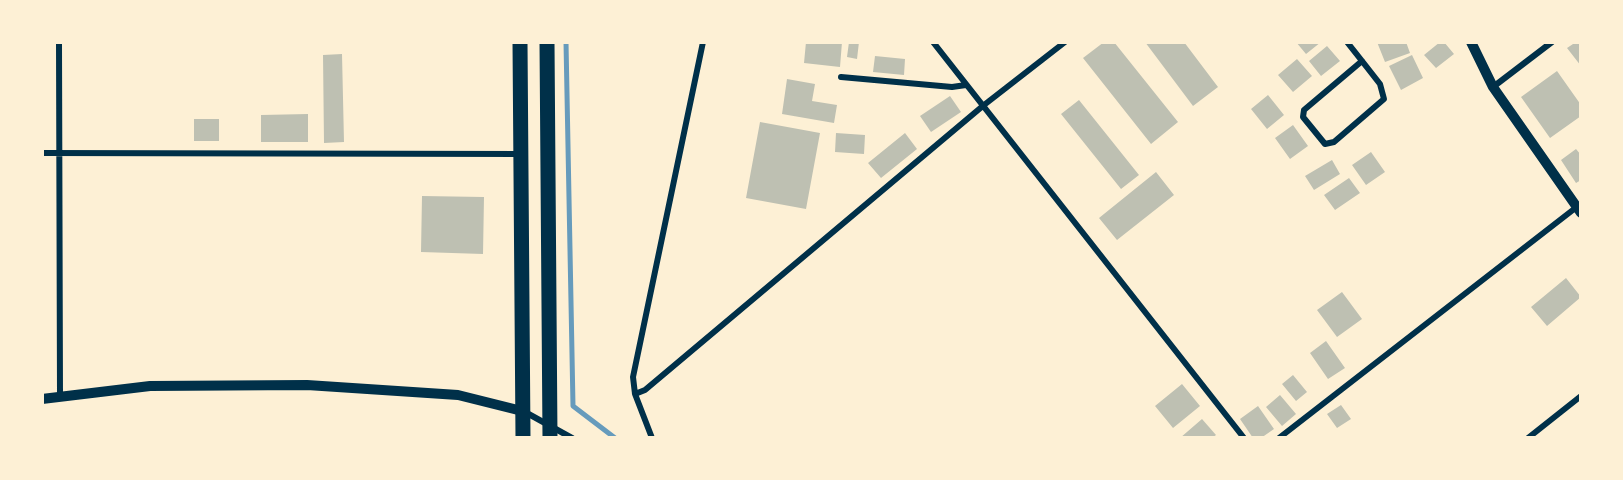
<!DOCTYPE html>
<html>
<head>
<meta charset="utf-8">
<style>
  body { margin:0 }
  #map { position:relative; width:1623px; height:480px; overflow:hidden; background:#fdf0d5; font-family:Helvetica,sans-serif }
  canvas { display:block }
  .frame { position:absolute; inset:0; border:44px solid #fdf0d5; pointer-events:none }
</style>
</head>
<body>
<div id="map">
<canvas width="1623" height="480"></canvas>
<div class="frame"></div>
</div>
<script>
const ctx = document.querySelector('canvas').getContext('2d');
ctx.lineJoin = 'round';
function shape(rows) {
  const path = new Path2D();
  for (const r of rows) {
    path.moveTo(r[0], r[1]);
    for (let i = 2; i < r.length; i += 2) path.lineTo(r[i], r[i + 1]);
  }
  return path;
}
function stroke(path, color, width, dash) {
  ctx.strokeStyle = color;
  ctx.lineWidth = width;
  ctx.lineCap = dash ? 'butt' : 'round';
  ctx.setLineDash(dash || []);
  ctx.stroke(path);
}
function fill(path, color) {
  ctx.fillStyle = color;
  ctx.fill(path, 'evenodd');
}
stroke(shape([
  [566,42,573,406,615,438]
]), '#669bbc', 5);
fill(shape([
  [806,42,842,42,840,67,804,63],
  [849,42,859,42,857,59,847,57],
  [1104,42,1114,42,1178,122,1151,144,1083,58],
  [1145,42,1184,42,1218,87,1193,106],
  [1296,42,1321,42,1306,54],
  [1377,42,1406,42,1410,53,1385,62],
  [1440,42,1444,42,1454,54,1436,68,1424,55],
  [1576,42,1581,42,1581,66,1567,48],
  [1327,46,1340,61,1321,76,1309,61],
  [342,54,344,142,324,143,323,55],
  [1412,55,1423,78,1401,90,1389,66],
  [875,56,905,59,904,75,873,72],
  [1297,59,1312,76,1293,92,1278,75],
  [1557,71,1581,105,1581,116,1550,138,1521,97],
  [787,79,815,84,812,101,837,105,834,123,782,114],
  [1268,95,1284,115,1267,129,1251,109],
  [950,96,961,112,931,132,920,116],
  [1079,100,1139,175,1121,189,1061,114],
  [308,114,308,142,261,142,261,115],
  [194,119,219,119,219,141,194,141],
  [760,122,820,133,806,209,746,198],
  [1293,125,1308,146,1290,159,1275,138],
  [836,133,865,135,864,154,835,152],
  [905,133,917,149,881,178,868,163],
  [1576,149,1581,155,1581,180,1576,183,1561,160],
  [1371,152,1385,172,1366,185,1352,165],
  [1332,160,1340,174,1314,190,1305,176],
  [1156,172,1174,195,1117,240,1099,218],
  [1349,178,1360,193,1335,210,1324,195],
  [422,196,484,197,483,254,421,252],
  [1566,278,1581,297,1547,326,1531,307],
  [1342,292,1362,319,1337,337,1317,310],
  [1326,341,1345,368,1328,379,1310,353],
  [1293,375,1307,392,1296,401,1282,384],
  [1182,384,1200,406,1173,428,1155,406],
  [1280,395,1296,414,1282,426,1266,407],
  [1341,405,1351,419,1337,428,1327,414],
  [1258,406,1274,429,1261,438,1253,438,1240,419],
  [1202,419,1216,435,1212,438,1180,438]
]), '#bec0b2');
stroke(shape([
  [59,42,60,397],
  [933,42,1244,438],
  [1347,42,1362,61,1380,84,1384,99,1334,142,1325,144,1303,117,1304,110,1362,61],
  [841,77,952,87,966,85],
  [1493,87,1552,42],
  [42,153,520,154],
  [635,394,645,390,984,105,1065,42],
  [525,412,572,438],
  [652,438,635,394,633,377,703,42],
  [1279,438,1578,206],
  [1528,438,1581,396]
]), '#003049', 6);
stroke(shape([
  [1471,42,1493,87,1581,213],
  [42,399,150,386,307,385,458,395,522,411]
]), '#003049', 10);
stroke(shape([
  [520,42,523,438],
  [547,42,550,438]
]), '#003049', 15);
</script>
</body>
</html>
